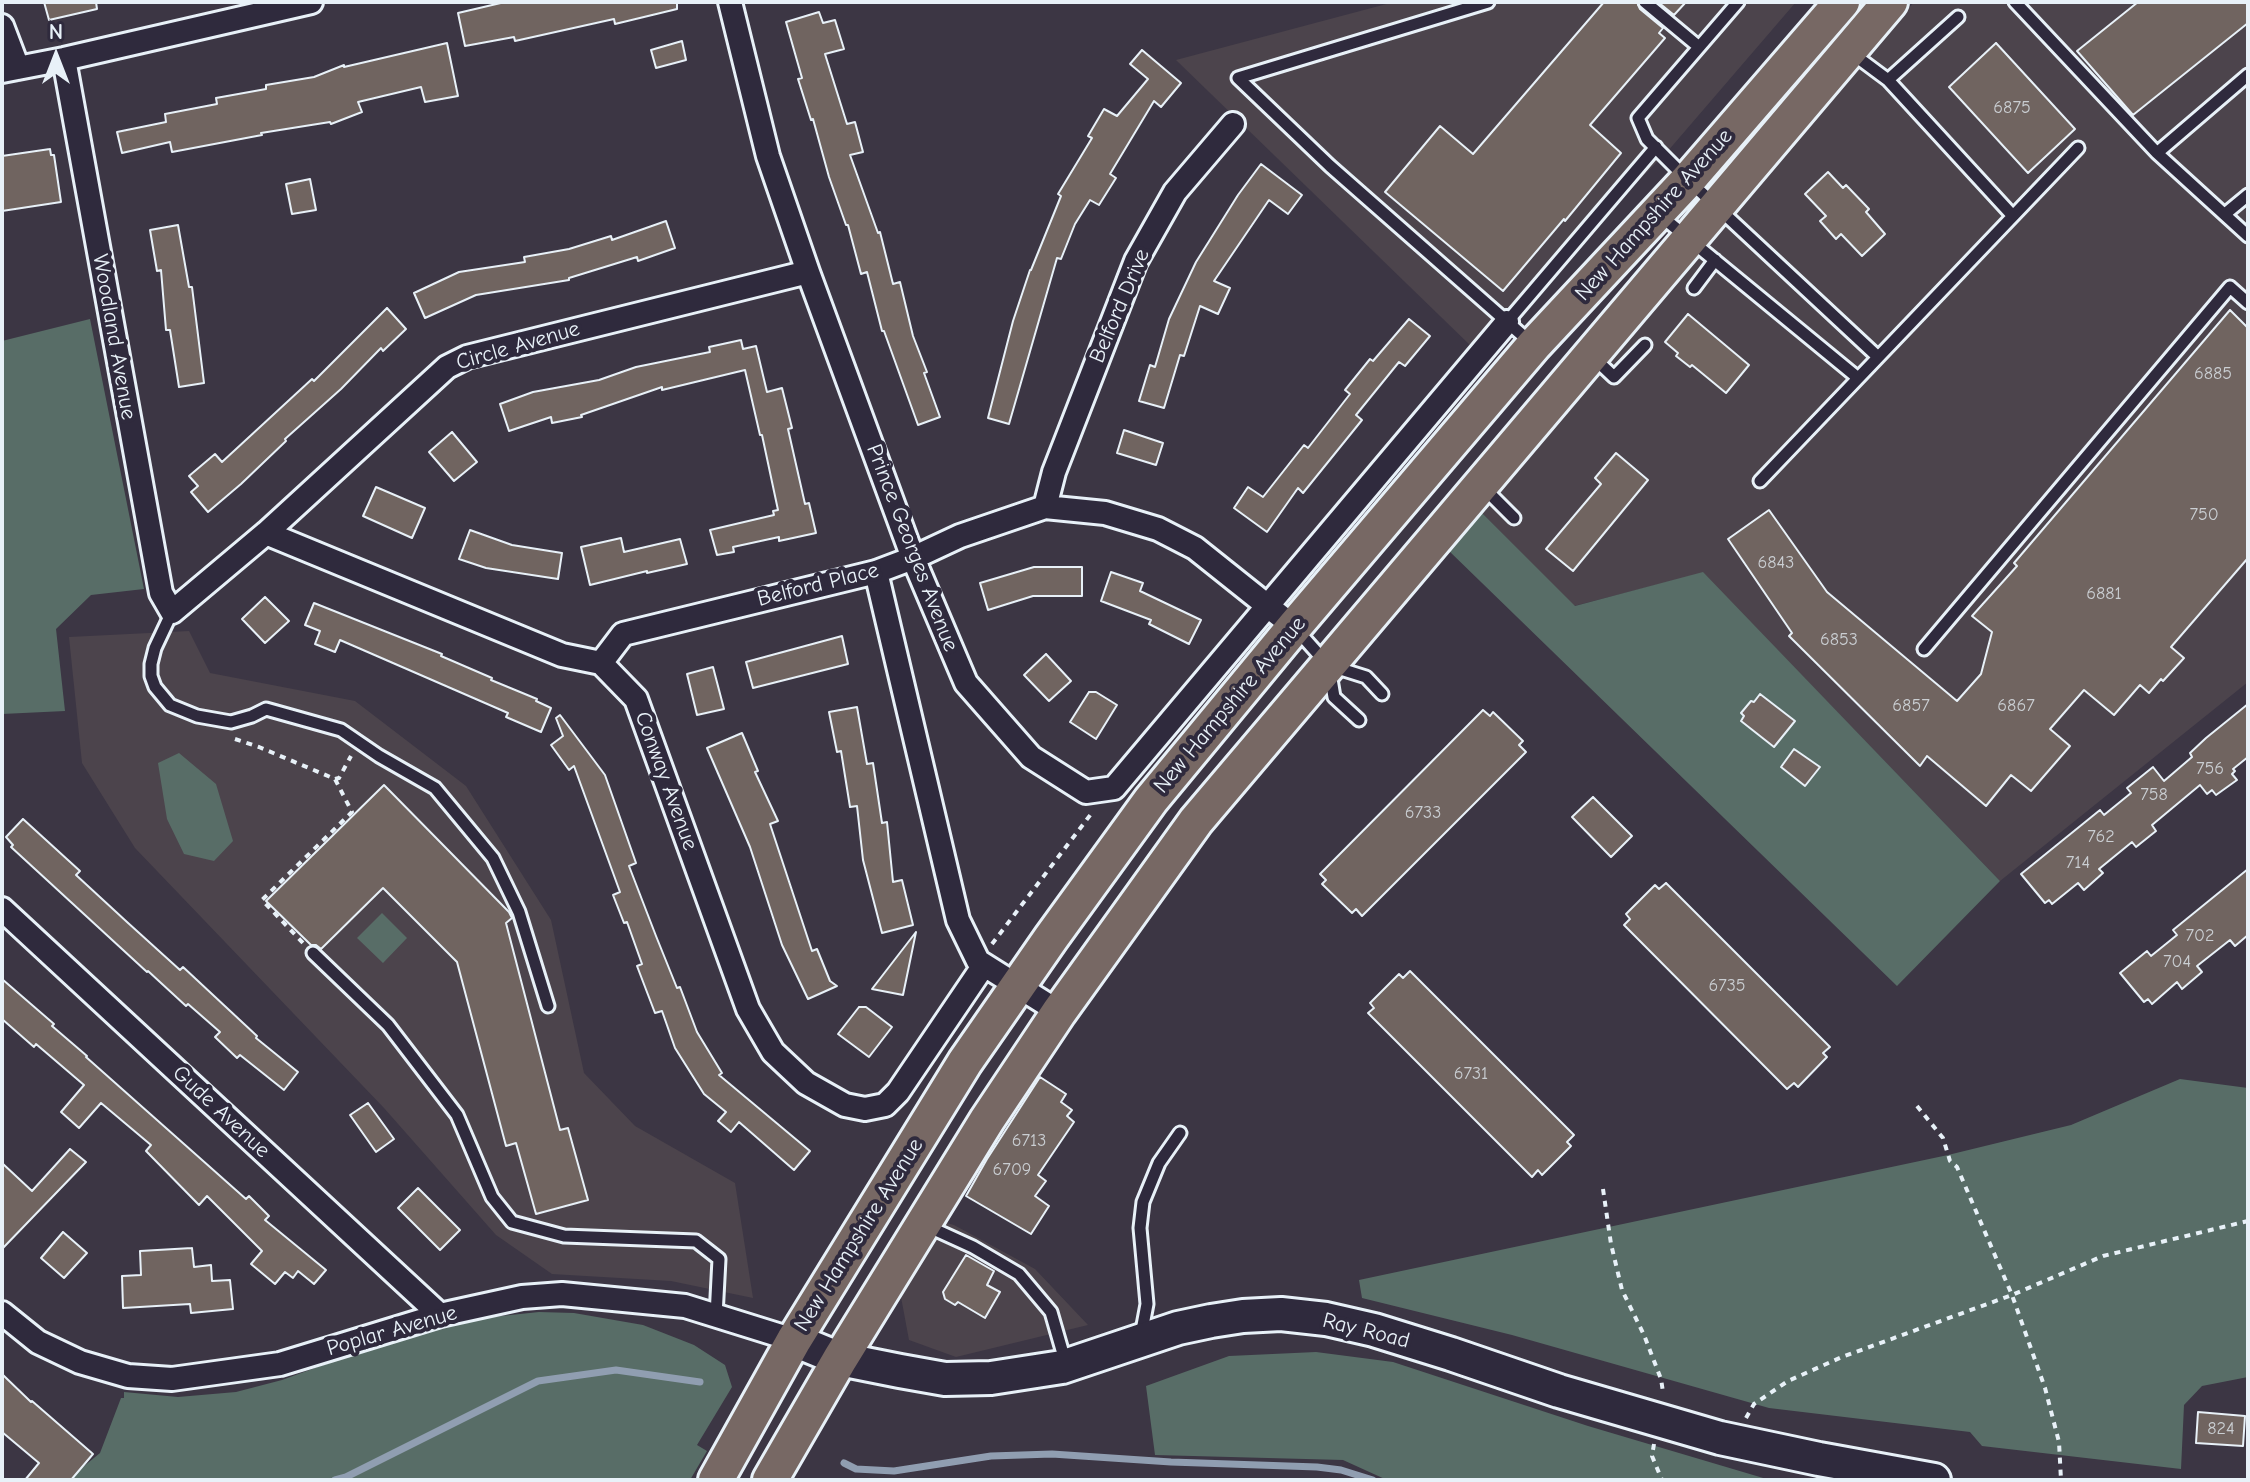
<!DOCTYPE html>
<html>
<head>
<meta charset="utf-8">
<style>
  body { margin:0 }
  #map { position:relative; width:2250px; height:1482px; overflow:hidden; background:#3c3644; font-family:"Comic Neue",sans-serif }
  canvas { display:block }
  .frame { position:absolute; inset:0; border:4px solid #e8f1f8; pointer-events:none }
  .north { position:absolute; left:16px; top:16px; width:80px; height:80px; -webkit-text-stroke:6px #2f2a3d; paint-order:stroke; rotate:0deg; font-size:22px; font-weight:700; line-height:32px; text-align:center; color:#e8f1f8 }
  .north::after { content:''; display:block; margin:auto; width:28px; height:36px; background:#e8f1f8; clip-path:polygon(50% 0,100% 100%,50% 72%,0 100%) }
</style>
</head>
<body>
<div id="map">
<canvas width="2250" height="1482"></canvas>
<div class="frame"></div>
<div class="north">N</div>
</div>
<script>
const ctx = document.querySelector('canvas').getContext('2d');
ctx.lineJoin = 'round';
function fill(path, color) {
  ctx.fillStyle = color;
  ctx.fill(path, 'evenodd');
}
function shape(rows) {
  const path = new Path2D();
  for (const r of rows) {
    path.moveTo(r[0], r[1]);
    for (let i = 2; i < r.length; i += 2) path.lineTo(r[i], r[i + 1]);
  }
  return path;
}
function stroke(path, color, width, dash) {
  ctx.strokeStyle = color;
  ctx.lineWidth = width;
  ctx.lineCap = dash ? 'butt' : 'round';
  ctx.setLineDash(dash || []);
  ctx.stroke(path);
}
function drawText(font, color, halo, rows, align = 'center') {
  ctx.font = font + ' "Comic Neue",sans-serif';
  ctx.lineWidth = 8;
  ctx.setLineDash([]);
  ctx.textBaseline = 'middle';
  ctx.strokeStyle = halo;
  ctx.fillStyle = color;
  for (const [text, x, y, turn = 0] of rows) {
    ctx.save();
    ctx.translate(x, y);
    ctx.rotate((+turn || 0) * Math.PI / 180);
    ctx.textAlign = isNaN(turn) ? turn : align;
    if (halo) ctx.strokeText(text, 0, 0);
    ctx.fillText(text, 0, 0);
    ctx.restore();
  }
}
fill(shape([
  [1394,2,1796,2,1667,152,1473,348,1176,60],
  [1914,2,2248,2,2248,682,2000,881,1703,573,1574,606,1481,512],
  [189,631,210,673,355,701,466,786,551,920,584,1073,635,1126,735,1183,753,1298,671,1281,552,1274,496,1235,384,1108,135,848,82,763,69,637],
  [939,1221,954,1225,1035,1269,1088,1325,956,1357,909,1340,901,1297]
]), '#4c444c');
fill(shape([
  [90,319,144,589,91,595,56,629,65,711,2,714,2,341],
  [1481,512,1575,606,1703,572,2000,881,1897,986,1447,549],
  [179,753,216,784,233,841,214,861,184,854,167,819,158,763],
  [382,913,407,938,383,963,357,938],
  [2180,1079,2248,1088,2248,1377,2202,1386,2184,1405,2181,1469,1982,1446,1970,1432,1769,1408,1512,1335,1362,1298,1359,1280,1948,1155,2071,1125],
  [539,1312,574,1313,643,1325,694,1345,725,1365,732,1387,697,1445,707,1451,690,1480,67,1480,100,1453,121,1398,124,1398,124,1392,178,1397,236,1392,282,1380,386,1342,426,1330,482,1318],
  [1316,1352,1393,1362,1588,1426,1770,1480,1387,1480,1343,1460,1155,1455,1146,1386,1229,1356]
]), '#586d67');
stroke(shape([
  [844,1463,856,1469,894,1471,991,1456,1052,1454,1171,1462,1317,1467,1341,1470,1373,1480],
  [335,1480,346,1477,538,1381,616,1370,700,1382]
]), '#909eb1', 7);
const building = shape([
  [44,2,96,2,97,9,49,20,44,2],
  [505,2,677,2,677,9,615,24,614,19,515,41,514,37,465,46,458,13,505,2],
  [1604,2,1637,2,1640,9,1663,28,1659,33,1665,38,1590,125,1621,153,1565,221,1564,219,1503,291,1385,192,1440,126,1473,154,1604,2],
  [1658,2,1686,2,1674,15,1658,2],
  [2138,2,2248,2,2248,23,2133,115,2077,51,2138,2],
  [819,12,823,23,835,20,844,49,825,54,847,124,855,122,863,152,850,155,878,233,880,232,893,284,900,282,913,336,927,372,924,373,940,417,918,425,884,331,882,331,867,272,861,274,848,225,846,225,829,177,813,119,811,120,798,79,802,78,786,22,819,12],
  [682,41,686,60,656,68,651,50,682,41],
  [447,43,458,96,425,102,421,87,358,102,362,112,331,124,330,122,261,133,262,135,172,152,170,142,122,153,117,132,166,122,165,114,217,104,216,98,266,89,266,85,314,77,344,65,344,67,447,43],
  [1996,43,2075,129,2028,173,1949,87,1996,43],
  [1142,50,1181,83,1161,107,1154,101,1110,174,1116,178,1099,205,1090,200,1075,224,1061,259,1057,258,1009,424,988,418,1013,321,1030,270,1031,270,1061,196,1058,194,1092,138,1088,136,1104,109,1117,116,1148,79,1130,64,1142,50],
  [50,149,51,155,54,155,61,202,2,211,2,156,50,149],
  [1261,164,1302,195,1288,214,1269,200,1214,281,1230,288,1218,314,1200,306,1184,356,1180,355,1164,408,1139,401,1150,365,1155,367,1169,319,1196,262,1238,195,1261,164],
  [1828,172,1843,188,1846,185,1869,209,1866,212,1885,234,1862,256,1841,234,1836,239,1820,221,1826,216,1805,194,1828,172],
  [310,179,316,210,292,214,286,184,310,179],
  [666,221,675,248,638,261,637,257,569,278,569,280,476,295,425,318,414,293,459,272,525,262,524,257,569,249,611,236,612,240,666,221],
  [178,225,189,287,192,287,204,383,179,387,170,330,166,330,161,270,157,271,150,230,178,225],
  [387,308,406,329,383,351,381,348,341,389,285,439,286,441,241,484,208,512,191,492,198,486,189,476,215,454,222,462,312,379,314,381,387,308],
  [2230,310,2248,328,2248,558,2171,647,2184,658,2163,681,2161,679,2149,693,2140,685,2114,715,2084,690,2050,729,2070,746,2031,791,2011,775,1986,806,1927,756,1920,766,1789,636,1792,633,1728,539,1769,510,1827,592,1957,701,1981,674,1992,632,1972,616,2017,566,2014,563,2230,310],
  [1688,314,1749,365,1726,393,1692,365,1690,367,1676,356,1678,353,1665,342,1688,314],
  [1409,319,1430,336,1405,366,1399,362,1356,415,1362,420,1303,493,1298,488,1267,532,1234,508,1248,487,1263,497,1304,445,1308,448,1350,394,1345,390,1370,359,1373,361,1409,319],
  [741,340,743,349,756,346,767,392,782,388,792,428,788,429,805,504,809,503,816,533,779,541,779,537,733,547,734,552,717,555,710,530,774,515,773,511,778,510,762,435,760,435,745,370,662,390,662,387,581,415,582,417,552,423,551,417,509,431,500,404,533,392,599,380,636,367,710,352,709,347,741,340],
  [1124,430,1163,443,1156,465,1117,453,1124,430],
  [452,432,477,462,454,481,429,452,452,432],
  [1616,453,1648,480,1573,571,1546,549,1601,484,1595,478,1616,453],
  [376,487,425,508,412,538,363,516,376,487],
  [470,530,512,545,562,553,558,579,486,568,459,559,470,530],
  [621,538,624,552,680,539,687,564,647,573,647,571,590,585,581,547,621,538],
  [1034,567,1082,567,1082,596,1033,596,988,610,980,583,1034,567],
  [1111,572,1143,583,1140,591,1201,620,1189,644,1149,624,1151,620,1101,601,1111,572],
  [265,597,289,621,265,643,242,619,265,597],
  [314,603,442,654,441,656,492,678,491,680,537,699,536,701,551,708,541,732,506,717,508,713,340,640,335,652,315,644,320,631,305,625,314,603],
  [842,636,848,664,753,688,746,662,842,636],
  [1046,654,1071,681,1049,701,1024,675,1046,654],
  [713,667,724,709,697,715,687,674,713,667],
  [1089,692,1096,692,1117,705,1096,739,1070,722,1089,692],
  [1760,694,1795,721,1774,747,1741,721,1744,716,1741,713,1751,701,1754,702,1760,694],
  [2248,704,2248,757,2233,769,2235,771,2232,774,2237,780,2216,795,2212,790,2207,794,2200,785,2152,825,2156,831,2136,847,2132,842,2099,869,2103,873,2084,890,2078,883,2052,904,2049,900,2045,903,2021,874,2100,810,2104,815,2131,793,2127,788,2153,767,2164,781,2192,757,2190,753,2206,738,2248,704],
  [857,707,867,764,873,763,882,823,887,822,893,882,902,880,913,925,882,933,863,860,857,806,850,807,841,751,837,752,829,712,857,707],
  [1483,710,1490,716,1493,712,1523,741,1519,745,1526,752,1362,916,1356,909,1352,913,1322,884,1326,880,1320,874,1483,710],
  [560,715,605,775,636,863,629,866,656,936,677,988,680,987,697,1032,722,1073,719,1075,810,1151,794,1170,739,1122,731,1132,718,1121,726,1112,704,1094,675,1048,662,1011,655,1013,637,966,642,964,627,922,624,923,613,895,620,892,574,766,569,770,551,745,563,736,556,718,560,715],
  [742,733,758,771,755,772,778,821,770,824,812,951,817,949,830,981,837,986,808,999,782,945,750,847,707,748,742,733],
  [1794,749,1820,767,1805,786,1781,767,1794,749],
  [384,785,509,912,512,918,506,923,560,1130,568,1128,588,1200,536,1214,516,1143,506,1146,457,962,383,888,321,949,316,945,311,945,266,901,384,785],
  [1593,797,1632,836,1611,857,1572,817,1593,797],
  [23,819,80,871,76,875,127,922,180,970,183,967,257,1036,256,1038,298,1072,284,1090,240,1055,237,1058,215,1037,220,1032,188,1004,186,1006,148,971,147,972,11,847,13,845,6,837,23,819],
  [2248,869,2248,935,2235,946,2230,940,2197,966,2202,972,2182,989,2177,982,2152,1004,2148,999,2144,1002,2120,973,2147,951,2151,956,2177,935,2173,930,2248,869],
  [1666,883,1830,1047,1823,1053,1827,1057,1798,1087,1794,1083,1787,1089,1624,925,1630,919,1626,914,1655,885,1659,889,1666,883],
  [916,932,903,995,872,989,916,932],
  [1410,971,1574,1135,1567,1142,1571,1146,1542,1175,1538,1170,1532,1177,1368,1013,1374,1008,1370,1003,1399,974,1403,978,1410,971],
  [2,979,54,1024,52,1026,87,1056,86,1057,246,1199,249,1196,269,1216,265,1220,326,1270,314,1284,298,1271,293,1278,285,1272,275,1284,251,1264,262,1251,207,1196,199,1205,146,1151,151,1145,101,1103,79,1128,61,1112,84,1085,36,1044,34,1047,2,1019,2,979],
  [859,1007,866,1007,892,1027,869,1057,838,1034,859,1007],
  [1040,1077,1066,1094,1061,1102,1072,1110,1067,1116,1074,1122,1038,1175,1046,1181,1035,1196,1049,1206,1031,1234,966,1196,987,1159,1040,1077],
  [368,1103,394,1139,376,1152,350,1115,368,1103],
  [70,1149,86,1162,2,1249,2,1163,32,1191,70,1149],
  [418,1188,460,1230,440,1250,398,1208,418,1188],
  [63,1232,87,1253,64,1278,41,1258,63,1232],
  [192,1248,194,1267,211,1265,212,1281,230,1280,233,1309,191,1313,190,1304,123,1308,122,1276,141,1275,140,1251,192,1248],
  [966,1255,994,1271,987,1285,1000,1292,985,1318,958,1302,955,1305,945,1299,943,1292,966,1255],
  [2,1374,31,1402,32,1401,93,1454,71,1480,25,1480,39,1463,2,1432,2,1374],
  [2198,1412,2245,1416,2243,1446,2196,1443,2198,1412]
]);
fill(building, '#706460');
stroke(building, '#e8f1f8', 2);
const lane = shape([
  [1488,2,1238,78,1330,166,1530,342],
  [1645,2,1699,47],
  [1738,2,1638,118,1647,139,1688,180,1878,357],
  [2015,2,2157,153,2248,75],
  [1853,54,1888,80,2012,215],
  [1888,80,1958,17],
  [2157,153,2248,236],
  [2225,214,2248,195],
  [1661,216,1858,378],
  [1694,288,1715,260],
  [1507,322,1656,147],
  [1594,358,1614,377,1645,345],
  [1760,481,2078,148],
  [1484,488,1514,518],
  [172,612,155,648,151,664,151,676,155,687,170,705,197,716,231,722,252,716,266,709,341,730,379,756,435,788,493,858,519,912,548,1006],
  [1296,629,1328,665,1366,677,1382,694],
  [1924,649,2230,287,2248,303],
  [1330,673,1334,697,1359,720],
  [313,953,388,1025,457,1115,492,1197,512,1222,564,1236,696,1241,719,1259,716,1316],
  [927,1226,973,1247,1019,1274,1051,1312,1066,1364],
  [1141,1336,1147,1304,1140,1228,1143,1202,1159,1163,1180,1133]
]);
const street = shape([
  [730,2,768,156,808,272,913,558,966,683,1031,757,1086,792,1114,788,1507,322],
  [2,26,18,68],
  [64,59,161,593,172,612,266,533,447,367,467,357,808,272],
  [2,71,64,59,311,2],
  [1045,507,1054,472,1136,261,1175,192,1233,124],
  [266,533,562,655,601,663,636,699,748,1009,773,1052,806,1083,845,1105,865,1109,885,1105,898,1092,984,965],
  [876,572,958,920,978,961,1059,1012],
  [601,663,623,634,876,572,913,558,960,536,1045,507,1105,513,1158,529,1195,548,1294,627],
  [2,909,440,1315],
  [2,1313,38,1342,80,1362,128,1376,172,1379,280,1364,440,1315,522,1297,562,1294,685,1306,794,1340]
]);
const secondary = shape([
  [794,1340,840,1359,900,1371,945,1379,991,1378,1062,1367,1178,1328,1211,1321,1243,1316,1281,1314,1326,1319,1374,1330,1451,1354,1559,1391,1720,1438,1819,1459,1934,1480]
]);
const primary = shape([
  [716,1480,794,1340,965,1062,1051,938,1151,800,1294,627,1534,345,1688,180,1842,2],
  [770,1480,840,1359,987,1120,1059,1012,1196,821,1890,2]
]);
stroke(lane, '#e8f1f8', 17);
stroke(street, '#e8f1f8', 28);
stroke(secondary, '#e8f1f8', 38);
stroke(primary, '#e8f1f8', 40);
stroke(shape([
  [235,739,259,747,335,779,352,812,262,900,304,944],
  [335,779,339,778,351,756],
  [992,944,1091,814],
  [1917,1106,1943,1138,1950,1161,1957,1167,2012,1295,2045,1388,2059,1442,2061,1480],
  [1603,1189,1611,1244,1622,1290,1644,1335,1661,1379,1663,1392],
  [1746,1418,1754,1404,1788,1381,1842,1357,2012,1295,2103,1256,2248,1221],
  [1654,1444,1652,1456,1662,1480]
]), '#e8f1f8', 4, [6, 6]);
stroke(lane, '#2f2a3d', 11);
stroke(street, '#2f2a3d', 22);
stroke(secondary, '#2f2a3d', 32);
stroke(primary, '#776864', 34);
drawText('18px', '#caced2', null, [
  ["6875",2012,108],
  ["6885",2213,374],
  ["750",2204,515],
  ["6843",1776,563],
  ["6881",2104,594],
  ["6853",1839,640],
  ["6857",1911,706],
  ["6867",2016,706],
  ["756",2210,769],
  ["758",2154,795],
  ["6733",1423,813],
  ["762",2101,837],
  ["714",2078,863],
  ["702",2200,936],
  ["704",2177,962],
  ["6735",1727,986],
  ["6731",1471,1074],
  ["6713",1029,1141],
  ["6709",1012,1170],
  ["824",2221,1429]
]);
drawText('22px', '#e8f1f8', '#2f2a3d', [
  ["New Hampshire Avenue",1654,215,-48],
  ["Belford Drive",1120,306,-67],
  ["Woodland Avenue",114,337,80],
  ["Circle Avenue",518,346,-16],
  ["Prince Georges Avenue",912,548,69],
  ["Belford Place",818,585,-14],
  ["New Hampshire Avenue",1230,705,-50],
  ["Conway Avenue",666,781,70],
  ["Gude Avenue",221,1112,43],
  ["New Hampshire Avenue",859,1235,-58],
  ["Poplar Avenue",392,1331,-16],
  ["Ray Road",1366,1331,14]
]);
</script>
</body>
</html>
